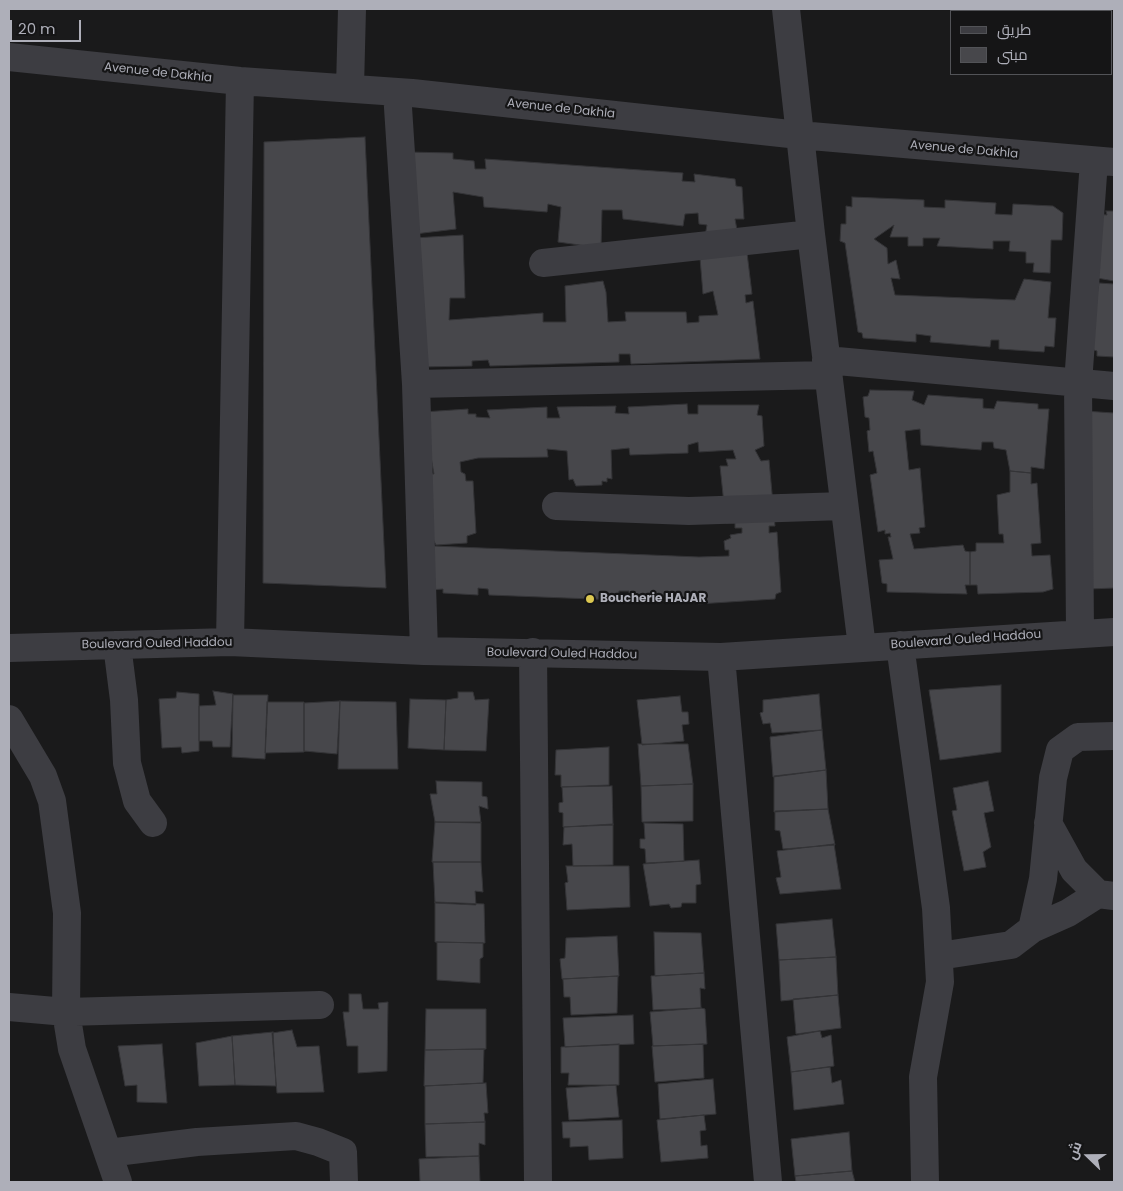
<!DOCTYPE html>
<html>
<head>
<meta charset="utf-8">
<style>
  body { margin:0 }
  #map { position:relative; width:1123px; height:1191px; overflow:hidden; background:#1a1a1b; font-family:Poppins,Cairo,sans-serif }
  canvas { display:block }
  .frame { position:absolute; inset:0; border:10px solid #aeafb9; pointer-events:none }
  .legend { position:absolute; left:950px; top:10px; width:162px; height:65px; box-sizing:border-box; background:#151516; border:1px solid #525357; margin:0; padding:6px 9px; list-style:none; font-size:15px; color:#aeafb9 }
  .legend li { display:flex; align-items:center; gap:10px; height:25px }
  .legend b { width:25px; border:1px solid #525357 }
  .north { position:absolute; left:1063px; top:1131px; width:50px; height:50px; -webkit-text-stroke:4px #151516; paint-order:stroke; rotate:292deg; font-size:14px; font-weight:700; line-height:20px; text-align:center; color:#aeafb9 }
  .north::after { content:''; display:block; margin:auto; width:18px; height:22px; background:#aeafb9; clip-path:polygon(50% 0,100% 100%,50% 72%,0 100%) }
  .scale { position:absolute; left:10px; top:20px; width:71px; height:22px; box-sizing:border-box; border:2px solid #aeafb9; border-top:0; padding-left:6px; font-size:15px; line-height:18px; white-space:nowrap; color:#aeafb9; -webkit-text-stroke:4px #151516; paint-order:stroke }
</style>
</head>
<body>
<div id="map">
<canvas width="1123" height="1191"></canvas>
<div class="frame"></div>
<ul class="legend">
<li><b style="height:6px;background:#3d3d42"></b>طريق</li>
<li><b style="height:14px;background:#47474b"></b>مبنى</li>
</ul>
<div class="north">ش</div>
<div class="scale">20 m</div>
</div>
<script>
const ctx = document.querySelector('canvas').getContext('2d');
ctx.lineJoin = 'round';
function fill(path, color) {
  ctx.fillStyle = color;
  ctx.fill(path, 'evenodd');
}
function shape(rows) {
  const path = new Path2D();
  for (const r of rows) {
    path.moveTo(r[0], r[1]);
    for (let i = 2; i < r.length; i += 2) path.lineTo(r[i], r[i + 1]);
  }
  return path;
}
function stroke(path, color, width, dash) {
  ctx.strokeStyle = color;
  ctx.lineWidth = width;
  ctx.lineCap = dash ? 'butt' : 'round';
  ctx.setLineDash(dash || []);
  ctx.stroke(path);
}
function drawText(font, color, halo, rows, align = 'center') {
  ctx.font = font + ' Poppins,sans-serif';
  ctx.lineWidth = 4.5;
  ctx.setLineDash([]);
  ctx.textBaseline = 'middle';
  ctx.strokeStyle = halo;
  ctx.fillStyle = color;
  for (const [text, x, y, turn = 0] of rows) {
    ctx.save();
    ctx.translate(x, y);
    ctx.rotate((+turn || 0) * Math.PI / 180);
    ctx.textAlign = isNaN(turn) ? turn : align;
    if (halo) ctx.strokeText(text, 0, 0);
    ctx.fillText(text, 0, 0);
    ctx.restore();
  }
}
const building = shape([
  [365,137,386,588,263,583,264,142,365,137],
  [407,152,453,153,453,159,474,161,475,169,486,169,485,159,683,173,682,181,695,182,694,174,735,179,736,186,742,187,744,219,735,219,737,230,744,228,752,294,745,295,746,303,753,301,760,359,631,364,630,354,619,354,619,362,490,366,488,360,472,361,472,366,420,367,414,238,463,235,465,298,450,298,449,320,543,313,543,322,566,322,565,286,603,281,606,292,608,322,626,321,625,312,686,312,687,323,699,322,699,316,718,315,713,291,703,294,698,234,705,236,707,225,699,224,698,213,685,214,683,226,623,219,622,210,602,210,601,248,558,242,561,207,548,204,547,212,484,207,483,197,453,192,456,229,415,234,407,152],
  [852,197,924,200,924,207,945,208,945,200,996,203,995,214,1012,215,1013,204,1053,206,1063,213,1062,240,1051,240,1050,273,1033,272,1034,263,1026,263,1026,252,1009,251,1010,241,993,241,993,249,937,246,940,238,923,238,923,246,908,246,908,237,890,237,894,225,874,239,887,248,888,264,896,260,900,279,891,278,895,295,1015,300,1024,279,1051,282,1048,318,1056,318,1054,347,1045,346,1044,352,999,349,999,340,991,340,990,347,930,342,931,336,916,334,916,342,863,338,862,333,858,332,845,243,840,241,841,224,846,224,846,206,852,207,852,197],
  [1106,211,1114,211,1114,281,1097,278,1096,214,1107,215,1106,211],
  [1099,283,1114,284,1114,357,1097,356,1097,351,1088,348,1099,283],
  [870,390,914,391,912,400,924,405,928,395,983,399,983,408,994,409,997,401,1038,404,1038,409,1049,409,1044,469,1031,467,1031,473,1010,471,1006,450,994,448,993,442,982,442,981,450,921,445,920,429,905,431,909,470,920,468,925,527,919,528,920,533,910,534,914,549,963,545,965,551,970,552,970,585,965,585,967,594,887,592,887,584,882,583,879,560,893,559,888,537,891,537,890,533,885,534,885,530,878,532,870,475,877,473,873,451,869,452,867,431,870,430,869,418,865,417,863,397,868,396,870,390],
  [687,404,688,414,698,414,698,405,759,405,757,415,762,416,764,446,755,450,761,461,769,460,775,526,769,526,769,533,777,532,781,592,776,594,775,599,698,604,697,594,688,595,689,602,629,600,629,591,619,591,618,600,489,595,488,589,478,588,478,595,443,593,443,589,429,590,434,546,699,557,729,556,729,550,725,550,724,541,731,538,730,535,742,533,742,528,735,528,735,523,726,523,720,466,728,466,726,459,736,459,733,450,699,452,698,442,688,445,688,453,630,455,629,448,611,450,612,479,607,478,607,482,602,481,602,485,576,486,573,479,569,480,567,451,547,449,548,457,478,458,460,462,461,472,465,474,466,481,473,481,476,533,467,536,467,543,436,545,433,539,429,474,434,474,423,412,468,409,468,414,476,414,476,417,490,418,487,410,547,407,547,418,560,418,557,407,616,406,615,413,629,414,628,407,687,404],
  [1084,411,1114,413,1114,588,1089,589,1084,411],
  [1010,471,1031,473,1031,484,1037,483,1041,543,1031,544,1032,556,1050,555,1053,589,1043,592,978,594,977,585,970,585,970,552,976,551,976,543,1004,543,1003,534,999,534,997,495,1010,492,1010,471],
  [1001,685,1001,752,940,760,929,690,1001,685],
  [213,691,233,694,230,747,213,747,212,741,199,741,199,706,216,705,213,691],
  [177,692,199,694,199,751,182,753,181,747,162,748,159,699,176,698,177,692],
  [458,692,473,692,475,700,489,699,486,751,444,750,446,700,458,698,458,692],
  [819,694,822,730,772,733,770,723,763,724,760,713,763,712,763,700,819,694],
  [233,695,268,695,265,759,232,757,233,695],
  [680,696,682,712,688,712,689,724,682,725,684,741,642,745,637,700,680,696],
  [410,699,446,700,444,750,408,748,410,699],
  [340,701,337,754,304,751,304,703,340,701],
  [340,701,396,702,398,769,338,769,340,701],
  [267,702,304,702,304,752,265,753,267,702],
  [822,730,826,770,773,777,770,737,822,730],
  [638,744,688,744,693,784,641,786,638,744],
  [609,747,609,785,561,787,561,775,555,775,556,750,609,747],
  [826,770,828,809,774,812,774,776,826,770],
  [436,781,482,782,482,796,487,797,488,809,479,806,481,823,435,822,430,794,437,794,436,781],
  [988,781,994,811,984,813,991,847,983,852,986,867,964,871,952,811,957,810,953,788,988,781],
  [693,784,693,821,642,822,641,786,693,784],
  [612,786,613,825,563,827,563,813,559,812,559,803,563,802,562,787,612,786],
  [828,809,835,845,783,849,780,831,775,830,775,811,828,809],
  [435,822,481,822,481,862,432,862,435,822],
  [644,823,683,824,684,861,646,863,645,849,640,848,640,839,645,839,644,823],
  [613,824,613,865,573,866,572,844,563,845,564,827,613,824],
  [834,844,841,889,780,894,776,878,781,877,777,851,834,844],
  [699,860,701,884,696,885,696,903,682,903,681,907,671,908,669,904,650,906,643,864,699,860],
  [433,862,481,862,483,892,475,891,476,905,435,903,433,862],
  [566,866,629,866,630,907,567,910,565,883,568,882,566,866],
  [435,902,484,904,485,943,435,942,435,902],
  [832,919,836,957,779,960,776,924,832,919],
  [654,932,701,933,704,973,655,976,654,932],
  [617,936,619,976,562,979,560,959,565,958,566,938,617,936],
  [437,942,483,943,483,957,480,959,480,983,437,980,437,942],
  [836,957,838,995,781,1001,779,960,836,957],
  [704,973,705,989,700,988,701,1008,653,1010,651,976,704,973],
  [618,976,617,1013,571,1015,570,997,564,997,563,979,618,976],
  [349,994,361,994,363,1009,379,1009,378,1003,388,1002,387,1071,358,1073,358,1046,347,1046,343,1012,349,1012,349,994],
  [838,995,841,1028,796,1034,793,999,838,995],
  [701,1008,705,1009,707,1044,653,1046,650,1012,701,1008],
  [426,1009,486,1009,486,1049,425,1050,426,1009],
  [633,1015,634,1044,565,1047,563,1018,633,1015],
  [292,1030,297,1047,319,1046,324,1092,277,1093,272,1033,292,1030],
  [820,1031,822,1038,831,1035,834,1066,791,1072,787,1037,820,1031],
  [273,1032,276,1086,235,1085,232,1036,273,1032],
  [232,1036,235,1085,199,1086,196,1043,232,1036],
  [162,1044,167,1103,137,1102,137,1085,125,1086,118,1046,162,1044],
  [619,1044,619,1085,568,1085,569,1073,561,1073,561,1047,619,1044],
  [703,1044,704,1078,655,1082,652,1046,703,1044],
  [484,1049,483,1083,424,1086,425,1050,484,1049],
  [830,1067,832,1083,841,1080,844,1104,794,1110,791,1072,830,1067],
  [713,1079,716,1114,660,1119,658,1084,713,1079],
  [486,1083,488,1113,484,1113,485,1122,425,1124,425,1086,486,1083],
  [616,1085,619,1117,569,1120,566,1088,616,1085],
  [704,1115,706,1130,700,1131,701,1146,707,1145,708,1158,661,1162,657,1120,704,1115],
  [622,1120,623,1158,589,1160,588,1146,570,1147,570,1138,563,1138,562,1122,622,1120],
  [485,1122,485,1145,479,1143,479,1156,426,1157,425,1124,485,1122],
  [849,1132,852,1171,795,1176,791,1139,849,1132],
  [479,1156,480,1182,420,1182,419,1159,479,1156],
  [852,1171,855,1182,796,1182,795,1176,852,1171]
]);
fill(building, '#47474b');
stroke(building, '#343437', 1);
stroke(shape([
  [786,9,811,234,862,647],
  [9,57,240,81,412,93,799,135,1114,162],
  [350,88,352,9],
  [397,92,416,384,424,651],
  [543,263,811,234],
  [826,360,1114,386],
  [416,384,828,375],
  [556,506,689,511,844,506],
  [1080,633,1078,383,1094,161],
  [230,642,240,81],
  [117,645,124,700,127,763,137,801,153,823],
  [900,645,936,908,940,982,923,1077,925,1182],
  [9,648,230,642,424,651,721,657,1114,632],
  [533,652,538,1182],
  [721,657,768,1182],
  [9,719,43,776,52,801,67,913,66,1012,72,1049,118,1182],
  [1048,823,1074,870,1098,894],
  [1032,929,1068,913,1098,894,1114,896],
  [939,956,1011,945,1032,929,1043,879,1053,778,1060,750,1078,737,1114,736],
  [9,1007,66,1012,320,1005],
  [108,1153,197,1142,296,1136,318,1142,343,1152,344,1182]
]), '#3d3d42', 28);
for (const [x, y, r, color] of [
  [590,599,5,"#dcc851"]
]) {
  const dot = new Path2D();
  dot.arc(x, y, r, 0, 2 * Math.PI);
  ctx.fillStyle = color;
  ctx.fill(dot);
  stroke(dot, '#151516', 2);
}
drawText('12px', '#aeafb9', '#151516', [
  ["Avenue de Dakhla",158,73,6],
  ["Avenue de Dakhla",561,109,6],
  ["Avenue de Dakhla",964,150,5],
  ["Boulevard Ouled Haddou",966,640,-4],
  ["Boulevard Ouled Haddou",157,644,-1],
  ["Boulevard Ouled Haddou",562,654,1]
]);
drawText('bold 12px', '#aeafb9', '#151516', [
  ["Boucherie HAJAR",600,599]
], 'left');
</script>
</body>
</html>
